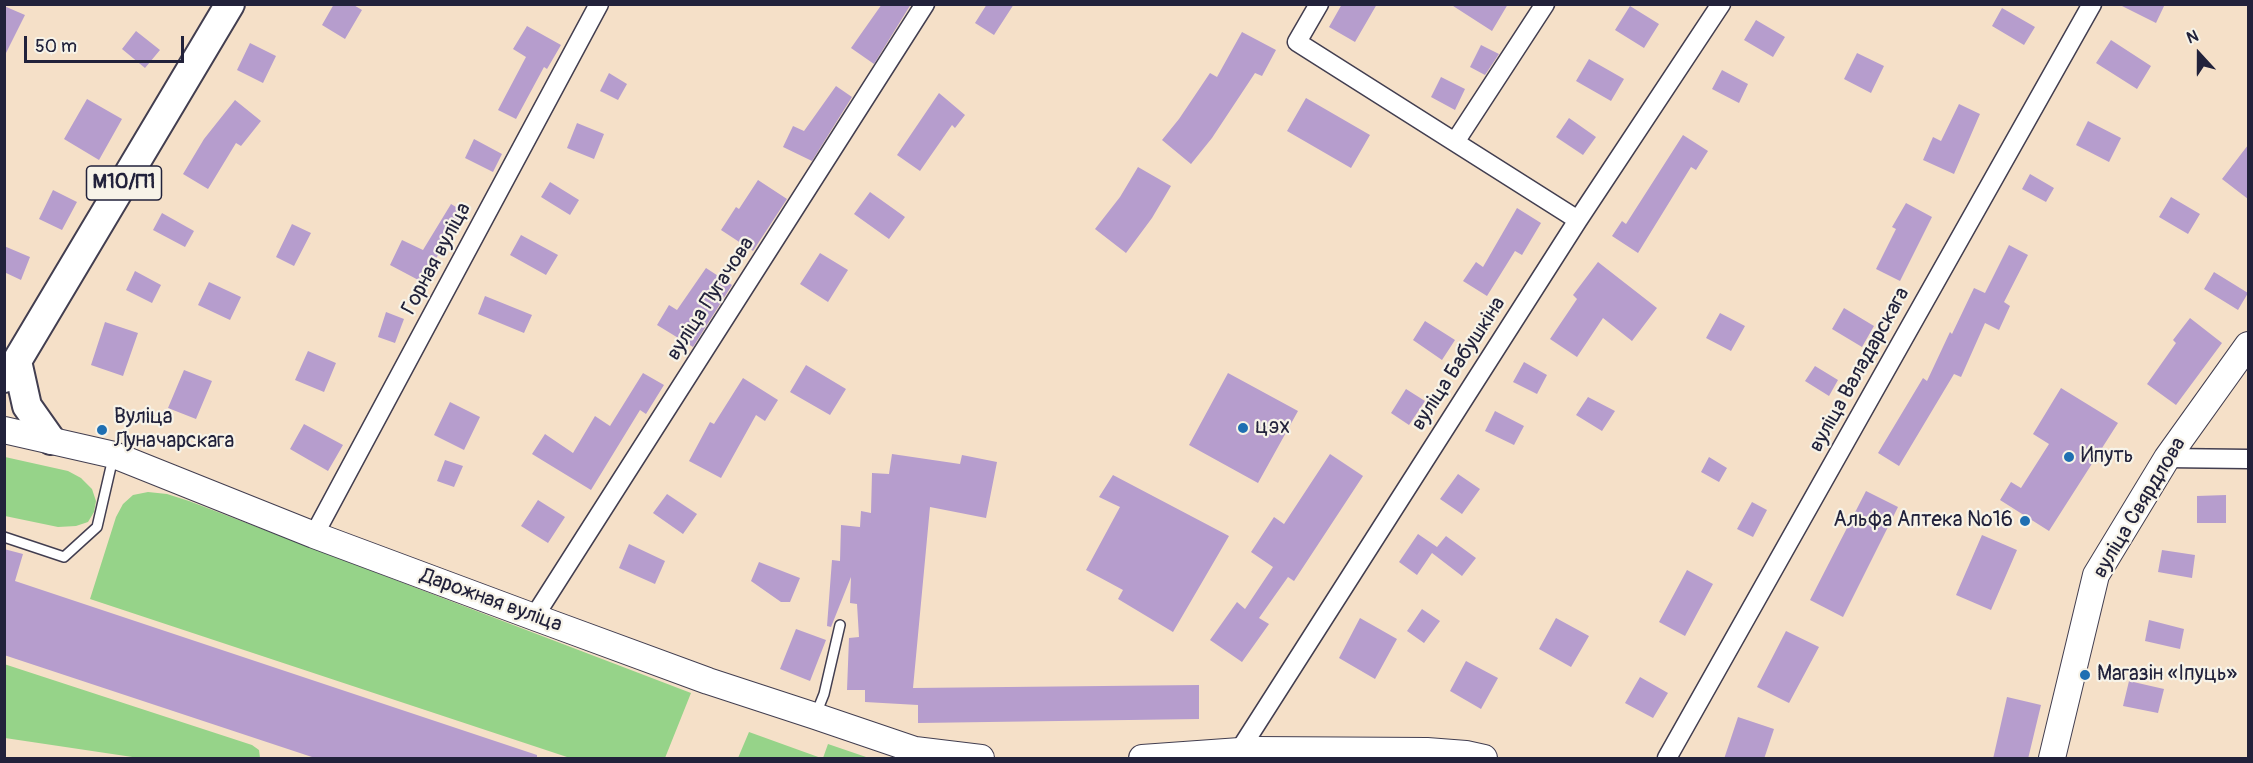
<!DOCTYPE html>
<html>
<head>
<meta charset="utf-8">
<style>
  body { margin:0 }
  #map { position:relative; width:2253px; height:763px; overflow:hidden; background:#f5e0c8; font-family:Pangolin,sans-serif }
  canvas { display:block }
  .frame { position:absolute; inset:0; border:6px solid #22223b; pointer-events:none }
  .north { position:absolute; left:2169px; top:24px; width:60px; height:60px; -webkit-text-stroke:4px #f7f3e8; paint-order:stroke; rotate:339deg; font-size:16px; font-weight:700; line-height:24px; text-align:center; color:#22223b }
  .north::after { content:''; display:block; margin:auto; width:21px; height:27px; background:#22223b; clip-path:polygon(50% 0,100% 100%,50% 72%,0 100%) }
  .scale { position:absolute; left:24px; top:36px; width:160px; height:27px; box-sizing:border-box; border:3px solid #22223b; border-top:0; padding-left:8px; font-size:18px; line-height:21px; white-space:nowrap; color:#22223b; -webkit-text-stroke:4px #f7f3e8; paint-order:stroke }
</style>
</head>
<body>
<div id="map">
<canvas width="2253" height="763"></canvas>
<div class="frame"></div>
<div class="north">N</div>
<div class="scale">50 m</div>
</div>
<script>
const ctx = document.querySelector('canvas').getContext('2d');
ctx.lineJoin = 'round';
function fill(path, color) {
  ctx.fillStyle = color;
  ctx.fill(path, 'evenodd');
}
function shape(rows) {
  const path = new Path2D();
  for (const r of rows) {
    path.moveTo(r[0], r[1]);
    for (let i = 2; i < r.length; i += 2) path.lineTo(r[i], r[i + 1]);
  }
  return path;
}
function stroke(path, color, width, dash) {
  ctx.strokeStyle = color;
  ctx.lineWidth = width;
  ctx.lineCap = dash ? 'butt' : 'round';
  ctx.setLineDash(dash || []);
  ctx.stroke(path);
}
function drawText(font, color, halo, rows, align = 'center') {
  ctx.font = font + ' Pangolin,sans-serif';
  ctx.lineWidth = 4.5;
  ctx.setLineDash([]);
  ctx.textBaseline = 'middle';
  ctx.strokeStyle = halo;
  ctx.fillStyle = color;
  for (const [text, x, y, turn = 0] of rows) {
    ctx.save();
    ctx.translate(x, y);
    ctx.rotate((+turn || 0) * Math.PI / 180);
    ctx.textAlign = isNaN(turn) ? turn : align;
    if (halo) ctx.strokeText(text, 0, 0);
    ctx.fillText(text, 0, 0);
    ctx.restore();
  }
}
fill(shape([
  [5,457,68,471,81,478,92,489,96,501,94,512,88,522,76,526,58,527,5,516],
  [148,492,167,494,189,501,691,693,665,758,570,758,90,599,116,517,123,504,133,495],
  [4,664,252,745,259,750,260,758,139,758,5,738],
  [749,732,821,758,738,758],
  [828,744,869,758,823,758]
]), '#96d389');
fill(shape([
  [334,4,352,4,362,10,345,39,322,25],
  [882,4,911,4,874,64,851,48],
  [987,4,1014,4,994,35,975,23],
  [1342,4,1377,4,1355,42,1329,27],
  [1450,4,1508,4,1492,31],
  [2118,4,2165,4,2156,23],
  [4,6,25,15,4,57],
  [1630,6,1659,24,1644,48,1615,30],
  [2002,8,2035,27,2024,45,1992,26],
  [1756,20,1785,37,1773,57,1744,40],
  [527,26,561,45,547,69,544,67,516,119,498,110,526,57,513,49],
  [136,31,160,50,145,68,122,49],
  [1242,32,1276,50,1262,76,1255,73,1212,138,1191,164,1162,140,1179,119,1210,73,1217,77],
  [2111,40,2151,66,2137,89,2096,63],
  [250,43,276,56,263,83,237,70],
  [1481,45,1499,54,1485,75,1470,67],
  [1857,53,1884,66,1871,93,1844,79],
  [1589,59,1624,79,1611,101,1576,81],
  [1722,70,1748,84,1739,103,1712,89],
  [609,73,627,84,618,100,600,91],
  [1441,77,1465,89,1455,110,1431,97],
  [836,86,852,97,812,161,783,147,793,126,804,131],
  [939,93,965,115,955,128,952,125,920,171,897,155],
  [1306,98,1370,135,1351,168,1287,131],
  [87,99,122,119,99,160,64,139],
  [235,100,261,121,241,146,236,143,208,189,183,174,204,139],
  [1959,104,1980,114,1954,174,1923,160,1933,137,1941,141],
  [1569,118,1596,137,1583,155,1556,137],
  [2088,121,2121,138,2109,162,2076,145],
  [577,123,604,134,594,159,567,148],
  [1683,135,1708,151,1696,170,1691,167,1638,253,1612,236,1622,221,1626,224],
  [474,139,502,154,493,172,465,158],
  [2248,145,2248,199,2222,179],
  [1138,167,1171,186,1152,218,1126,253,1095,229,1120,197],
  [2030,174,2054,188,2046,202,2022,189],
  [758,180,787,199,753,251,721,230,736,207,739,209],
  [550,182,579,200,570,215,541,197],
  [53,190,77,202,62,230,39,219],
  [870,192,905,217,889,239,854,214],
  [2171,197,2200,214,2188,234,2159,217],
  [1906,203,1932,217,1900,281,1876,269,1896,229,1892,227],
  [451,204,466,213,447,244,444,243,424,283,390,265,402,240,423,250],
  [1517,208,1541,223,1522,255,1515,251,1487,296,1463,281,1476,262,1483,267],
  [162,213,194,231,185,247,153,230],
  [292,224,311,233,294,266,276,257],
  [521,235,558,255,546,275,510,255],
  [2009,245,2028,255,2004,302,2010,306,1999,330,1985,323,1961,377,1954,374,1899,466,1878,453,1923,378,1927,381,1950,332,1952,334,1974,288,1985,293],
  [4,246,30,257,21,280,4,272],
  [820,253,848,270,828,302,800,284],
  [1598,262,1657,308,1632,341,1603,318,1577,357,1550,339,1577,299,1573,295],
  [706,268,732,285,693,347,657,325,669,305,677,310],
  [135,271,161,285,152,303,126,290],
  [2214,272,2248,293,2238,310,2204,289],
  [209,282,241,297,230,320,198,305],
  [485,296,532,315,524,333,478,314],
  [1844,308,1874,326,1862,347,1832,329],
  [386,312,404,319,395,343,378,337],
  [1720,313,1745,326,1731,351,1706,338],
  [2190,318,2222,343,2176,405,2147,384,2176,343,2173,340],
  [1425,321,1455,340,1442,360,1413,340],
  [105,322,138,333,123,376,91,365],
  [308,351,336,363,324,392,295,380],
  [1524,362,1547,375,1537,394,1513,382],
  [806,365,846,389,830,415,790,392],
  [1815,366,1838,380,1829,396,1805,381],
  [184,370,212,381,196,419,168,408],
  [643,373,664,385,646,414,640,410,591,490,532,454,545,434,573,453,595,416,610,426],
  [1228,373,1298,411,1258,483,1189,445],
  [743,378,778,400,765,421,756,415,721,478,689,461,710,422,714,424],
  [2061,388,2118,423,2049,531,2000,500,2011,482,2021,488,2049,444,2033,434],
  [1406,389,1425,401,1409,425,1391,413],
  [1588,397,1615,411,1602,431,1576,415],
  [450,402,480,417,464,450,434,435],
  [1495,411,1524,426,1514,445,1485,431],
  [304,424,343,445,328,471,290,449],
  [892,454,960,464,962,455,997,462,986,518,930,507,913,688,1199,685,1199,719,918,723,918,705,865,702,865,690,847,690,849,638,859,637,857,604,850,603,851,577,831,627,827,626,832,560,840,561,841,525,860,527,861,511,871,513,872,473,889,474],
  [1330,454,1363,476,1294,581,1288,577,1259,618,1269,624,1242,662,1210,640,1237,602,1245,609,1273,567,1251,552,1274,517,1284,524],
  [1709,457,1727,468,1719,482,1701,472],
  [445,460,463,466,454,487,437,481],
  [1458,474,1480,489,1462,514,1440,499],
  [1113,475,1229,536,1173,632,1118,599,1123,590,1086,570,1120,507,1099,497],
  [1866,491,1898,507,1843,617,1810,600],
  [667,494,697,514,683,534,653,513],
  [2226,495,2226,523,2197,523,2197,496],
  [538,500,565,517,548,543,521,526],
  [1752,502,1767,510,1753,537,1737,529],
  [1418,534,1437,547,1446,536,1476,558,1462,576,1432,553,1417,575,1399,562],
  [1982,535,2017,550,1991,610,1956,595],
  [629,544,665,561,655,584,619,568],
  [4,549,23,554,15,581,537,755,537,759,318,759,4,655],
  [2162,550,2195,555,2192,578,2158,572],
  [759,562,800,578,790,602,781,602,751,581],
  [1687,570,1713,584,1685,636,1659,622],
  [1422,609,1440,621,1424,643,1407,631],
  [1360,618,1397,639,1375,679,1339,658],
  [1556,618,1589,636,1571,667,1539,649],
  [2149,620,2184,629,2180,649,2145,641],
  [796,629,826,640,810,681,780,669],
  [1786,631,1819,647,1789,703,1757,687],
  [1466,661,1498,678,1481,709,1450,691],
  [1640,677,1668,693,1653,718,1625,703],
  [2129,681,2164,689,2158,713,2123,706],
  [2007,697,2041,705,2028,759,1993,759],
  [1738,717,1774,729,1764,759,1724,759]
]), '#b69dcd');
const lane = shape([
  [4,537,64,557,97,527,113,458],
  [816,714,824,694,840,625]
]);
const street = shape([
  [1319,4,1297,42,1578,220],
  [1455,142,1545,4],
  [2167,458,2248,459],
  [314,535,599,4],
  [534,617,925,4],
  [1239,751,1578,220,1721,4],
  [1667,758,2092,4]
]);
const secondary = shape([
  [4,430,114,455,314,535,534,617,708,681,815,716,915,750,981,758],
  [1142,758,1254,750,1427,751,1466,754,1484,758],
  [2052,758,2096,575,2167,458,2248,345]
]);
const primary = shape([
  [17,361,27,406,51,440],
  [4,378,17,361,230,4]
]);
stroke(lane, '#423e50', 12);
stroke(street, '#423e50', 21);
stroke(secondary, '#423e50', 28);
stroke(primary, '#423e50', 32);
stroke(lane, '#fff', 9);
stroke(street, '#fff', 18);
stroke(secondary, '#fff', 26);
stroke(primary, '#fff', 28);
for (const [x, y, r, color] of [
  [1243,428,6,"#1f6fb2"],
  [102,430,6,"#1f6fb2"],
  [2069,457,6,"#1f6fb2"],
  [2025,521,6,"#1f6fb2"],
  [2085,675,6,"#1f6fb2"]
]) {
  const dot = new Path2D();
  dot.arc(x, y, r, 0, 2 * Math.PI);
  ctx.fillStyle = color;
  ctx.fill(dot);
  stroke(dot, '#f7f3e8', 2);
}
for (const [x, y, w] of [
  [124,183,75]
]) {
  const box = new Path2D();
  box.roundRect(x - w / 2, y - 17, w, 34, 4.5);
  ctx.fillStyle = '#f7f3e8';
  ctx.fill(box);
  stroke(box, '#22223b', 1.5);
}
drawText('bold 20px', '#22223b', null, [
  ["М10/П1",124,183]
]);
drawText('21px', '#22223b', '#f7f3e8', [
  ["Горная вуліца",437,259,-62],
  ["вуліца Пугачова",711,299,-57],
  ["вуліца Бабушкіна",1459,364,-57],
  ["вуліца Валадарскага",1860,370,-61],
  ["вуліца Свярдлова",2140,508,-59],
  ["Дарожная вуліца",491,601,20]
]);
drawText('21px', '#22223b', '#f7f3e8', [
  ["Вуліца",114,418],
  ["Луначарскага",114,442],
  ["цэх",1255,428],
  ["Ипуть",2081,457],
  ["Альфа Аптека №16",2013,521,"right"],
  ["Магазін «Іпуць»",2097,675]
], 'left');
</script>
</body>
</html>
